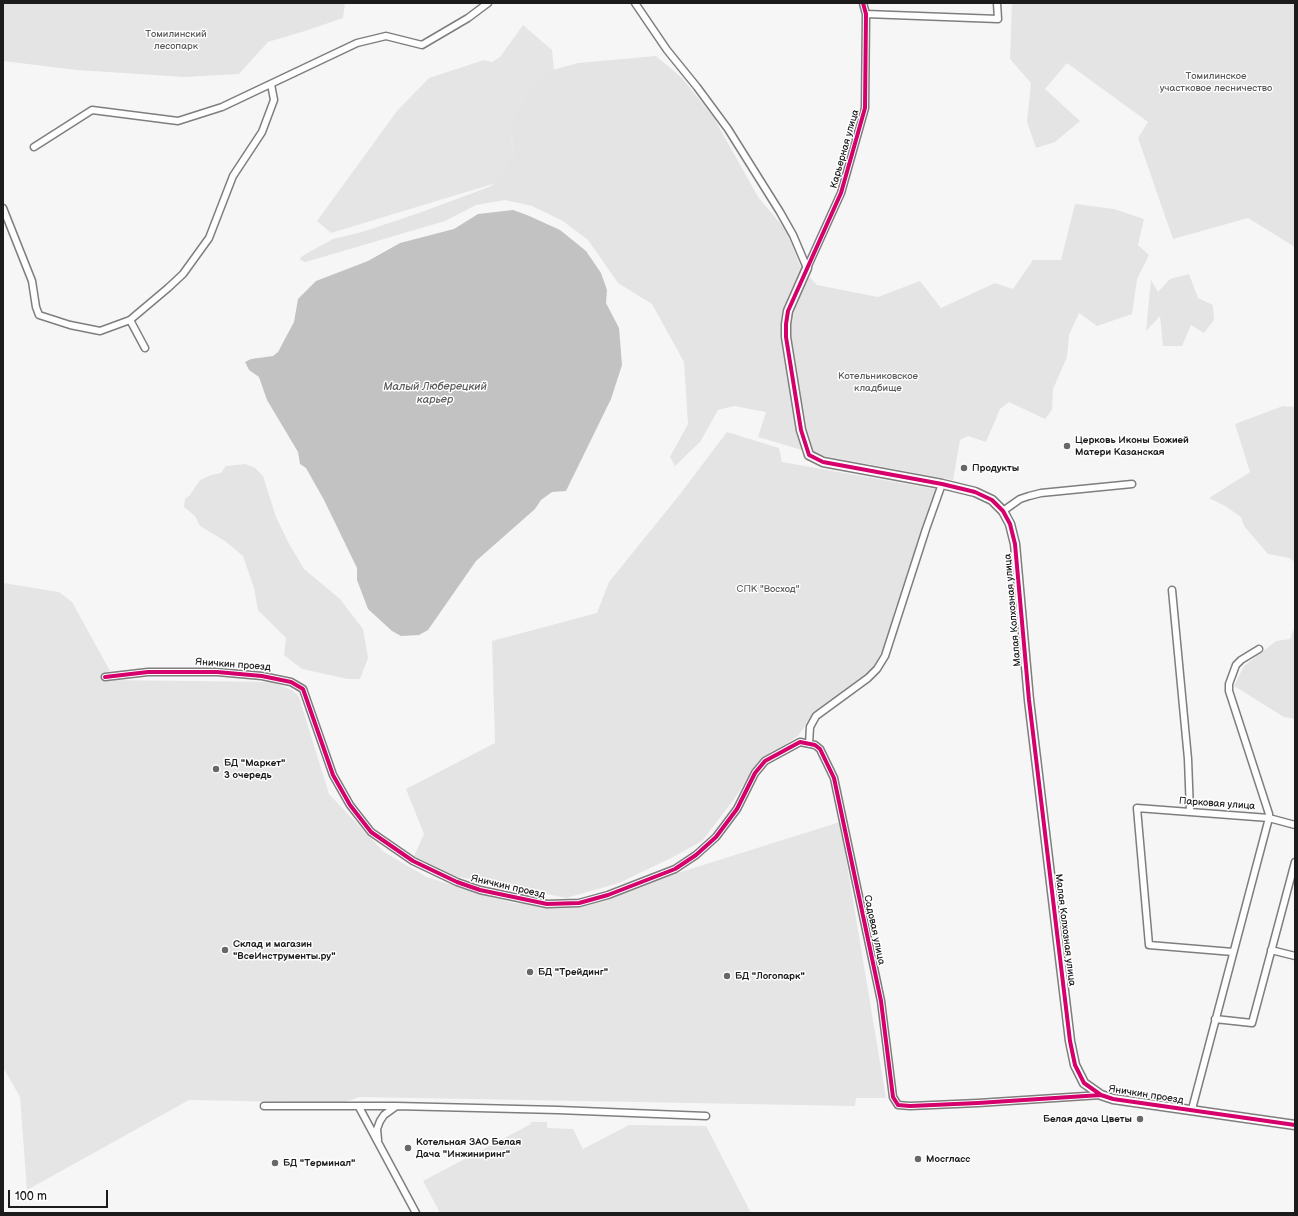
<!DOCTYPE html>
<html>
<head>
<meta charset="utf-8">
<style>
  body { margin:0 }
  #map { position:relative; width:1298px; height:1216px; overflow:hidden; background:#f6f6f6; font-family:"Balsamiq Sans",sans-serif }
  canvas { display:block }
  .frame { position:absolute; inset:0; border:4px solid #1c1c1c; pointer-events:none }
  .scale { position:absolute; left:8px; top:1190px; width:100px; height:18px; box-sizing:border-box; border:2px solid #1c1c1c; border-top:0; padding-left:5px; font-size:12px; line-height:14px; white-space:nowrap; color:#1c1c1c; -webkit-text-stroke:3px #fff; paint-order:stroke }
</style>
</head>
<body>
<div id="map">
<canvas width="1298" height="1216"></canvas>
<div class="frame"></div>
<div class="scale">100 m</div>
</div>
<script>
const ctx = document.querySelector('canvas').getContext('2d');
ctx.lineJoin = 'round';
function fill(path, color) {
  ctx.fillStyle = color;
  ctx.fill(path, 'evenodd');
}
function shape(rows) {
  const path = new Path2D();
  for (const r of rows) {
    path.moveTo(r[0], r[1]);
    for (let i = 2; i < r.length; i += 2) path.lineTo(r[i], r[i + 1]);
  }
  return path;
}
function stroke(path, color, width, dash) {
  ctx.strokeStyle = color;
  ctx.lineWidth = width;
  ctx.lineCap = dash ? 'butt' : 'round';
  ctx.setLineDash(dash || []);
  ctx.stroke(path);
}
function drawText(font, color, halo, rows, align = 'center') {
  ctx.font = font + ' "Balsamiq Sans",sans-serif';
  ctx.lineWidth = 3;
  ctx.setLineDash([]);
  ctx.textBaseline = 'middle';
  ctx.strokeStyle = halo;
  ctx.fillStyle = color;
  for (const [text, x, y, turn = 0] of rows) {
    ctx.save();
    ctx.translate(x, y);
    ctx.rotate((+turn || 0) * Math.PI / 180);
    ctx.textAlign = isNaN(turn) ? turn : align;
    if (halo) ctx.strokeText(text, 0, 0);
    ctx.fillText(text, 0, 0);
    ctx.restore();
  }
}
fill(shape([
  [523,25,552,50,554,70,549,71,510,127,514,153,496,183,331,233,317,221,397,111,429,78,484,60,492,62,500,57],
  [3,583,59,592,72,602,110,671,104,673,107,680,273,682,292,690,299,697,329,794,384,852,427,877,461,888,513,903,578,908,649,882,840,822,886,1098,856,1098,855,1106,360,1097,342,1103,189,1100,27,1190,20,1097,3,1067],
  [530,1122,547,1122,547,1128,573,1129,583,1149,629,1125,706,1126,751,1213,440,1213,423,1181,531,1124]
]), '#e5e5e5');
fill(shape([
  [3,3,345,3,343,18,305,31,268,42,239,74,184,77,77,70,3,61],
  [1012,3,1295,3,1295,247,1248,218,1173,239,1138,138,1148,122,1067,63,1045,89,1080,121,1055,142,1036,148,1027,122,1031,83,1010,59],
  [656,56,682,78,714,118,758,197,786,230,801,268,817,285,878,297,920,281,941,308,995,283,1013,289,1033,260,1061,260,1075,204,1114,209,1144,219,1138,245,1149,255,1137,279,1132,314,1097,326,1079,313,1069,335,1067,357,1053,389,1052,410,1045,419,1009,402,1000,409,986,442,968,436,960,440,953,480,819,455,758,437,766,412,734,406,718,410,700,442,675,466,670,457,688,424,684,362,652,304,618,283,588,240,563,221,532,206,505,200,476,205,445,221,326,256,305,262,300,260,301,257,304,255,333,239,362,232,419,213,489,187,495,183,514,153,510,127,530,92,549,71,578,63],
  [1189,274,1198,298,1213,305,1214,320,1204,333,1191,325,1182,346,1163,346,1160,316,1146,331,1151,280,1158,292,1170,279],
  [1283,406,1295,407,1295,562,1289,558,1268,554,1244,526,1241,517,1225,506,1209,498,1250,472,1235,424],
  [727,432,779,448,782,462,935,489,936,495,886,642,873,670,813,714,798,736,758,762,735,798,702,841,673,857,619,883,566,898,485,881,452,876,414,856,424,834,406,789,495,743,492,641,597,613,609,582,677,498],
  [245,464,255,468,263,476,276,517,288,542,304,569,340,599,363,629,368,658,360,679,348,679,302,669,284,655,286,638,258,610,254,588,243,556,225,541,200,526,195,516,184,507,185,499,190,495,200,480,211,475,221,473,226,466],
  [1295,626,1295,719,1284,717,1234,686,1244,666,1276,641,1290,639]
]), '#e4e4e4');
fill(shape([
  [513,210,527,215,560,230,586,251,601,273,607,290,606,303,619,328,622,365,611,399,566,491,552,492,541,500,535,509,476,561,428,630,419,635,401,636,392,631,368,609,357,580,357,568,324,500,306,468,300,464,298,452,267,400,259,377,249,370,245,362,251,359,273,356,278,352,294,322,298,299,316,281,368,261,400,243,454,229,478,214]
]), '#c2c2c2');
const street = shape([
  [635,3,667,50,697,87,728,129,780,212,793,235,807,268],
  [866,14,998,19,997,3],
  [34,147,92,110,178,121,222,107,357,43,386,36,422,45,468,18,488,3],
  [3,208,32,281,36,307,39,315,70,325,100,331,130,320,145,348],
  [807,268,841,193,865,108,866,14,863,3],
  [130,320,168,288,183,274,209,238,233,176,262,132,274,100,271,84],
  [1003,511,1020,499,1029,496,1041,493,1132,484],
  [1172,590,1188,759,1190,812],
  [105,677,148,672,217,672,262,676,291,682,303,689,333,775,350,805,371,832,413,861,457,882,480,890,547,904,579,903,608,895,675,869,696,855,716,837,737,809,755,773,765,761,800,742,815,745,820,749,834,778,881,1001,893,1097,898,1105,910,1106,978,1103,1101,1095],
  [809,744,810,727,816,716,868,678,877,669,885,656,926,529,942,484],
  [1271,950,1295,956],
  [1233,952,1149,945,1137,808,1269,818,1295,825],
  [1215,1019,1252,1023,1295,862],
  [264,1106,396,1106,558,1110,706,1116],
  [359,1107,416,1213],
  [1192,1109,1269,818,1269,814,1229,691,1229,684,1236,665,1241,660,1259,649],
  [378,1140,377,1129,380,1121,384,1115,395,1107]
]);
const secondary = shape([
  [807,268,788,311,786,324,786,337,801,430,809,455,823,462,942,484,975,492,992,500,1003,511,1010,524,1015,544,1029,700,1070,1041,1075,1065,1084,1083,1101,1095,1113,1099,1295,1125]
]);
stroke(street, '#7e7e7e', 9);
stroke(secondary, '#7e7e7e', 11);
stroke(street, '#fefefe', 6);
stroke(secondary, '#fefefe', 8);
stroke(shape([
  [863,3,866,14,865,108,841,193,788,311,786,324,786,337,801,430,809,455,823,462,942,484,975,492,992,500,1003,511,1010,524,1015,544,1029,700,1070,1041,1075,1065,1084,1083,1101,1095],
  [105,677,148,672,217,672,262,676,291,682,303,689,333,775,350,805,371,832,413,861,457,882,480,890,547,904,579,903,608,895,675,869,696,855,716,837,737,809,755,773,765,761,800,742,815,745,820,749,834,778,881,1001,893,1097,898,1105,910,1106,978,1103,1101,1095,1113,1099,1295,1125]
]), '#d6006c', 4);
for (const [x, y, r, color] of [
  [1067,446,4,"#686868"],
  [964,468,4,"#686868"],
  [216,769,4,"#686868"],
  [225,950,4,"#686868"],
  [530,972,4,"#686868"],
  [727,976,4,"#686868"],
  [1140,1119,4,"#686868"],
  [408,1148,4,"#686868"],
  [918,1159,4,"#686868"],
  [275,1163,4,"#686868"]
]) {
  const dot = new Path2D();
  dot.arc(x, y, r, 0, 2 * Math.PI);
  ctx.fillStyle = color;
  ctx.fill(dot);
  stroke(dot, '#fff', 1.5);
}
drawText('10px', '#5d5d5d', '#fff', [
  ["Томилинский",176,34],
  ["лесопарк",176,46],
  ["Томилинское",1216,76],
  ["участковое лесничество",1216,88],
  ["Котельниковское",878,376],
  ["кладбище",878,388],
  ["СПК \"Восход\"",768,589]
]);
drawText('10px', '#1c1c1c', '#fff', [
  ["Карьерная улица",845,149,-74],
  ["Малая Колхозная улица",1013,610,-95],
  ["Яничкин проезд",233,665,4],
  ["Парковая улица",1217,804,4],
  ["Яничкин проезд",508,887,13],
  ["Садовая улица",874,930,78],
  ["Малая Колхозная улица",1065,930,83],
  ["Яничкин проезд",1146,1095,9]
]);
drawText('bold 10px', '#1c1c1c', '#fff', [
  ["Церковь Иконы Божией",1075,440],
  ["Матери Казанская",1075,452],
  ["Продукты",972,468],
  ["БД \"Маркет\"",224,763],
  ["3 очередь",224,775],
  ["Склад и магазин",233,944],
  ["\"ВсеИнструменты.ру\"",233,956],
  ["БД \"Трейдинг\"",538,972],
  ["БД \"Логопарк\"",735,976],
  ["Белая дача Цветы",1132,1119,"right"],
  ["Котельная ЗАО Белая",416,1142],
  ["Дача \"Инжиниринг\"",416,1154],
  ["Мосгласс",926,1159],
  ["БД \"Терминал\"",283,1163]
], 'left');
drawText('italic 11px', '#5d5d5d', '#fff', [
  ["Малый Люберецкий",435,387],
  ["карьер",435,400]
]);
</script>
</body>
</html>
